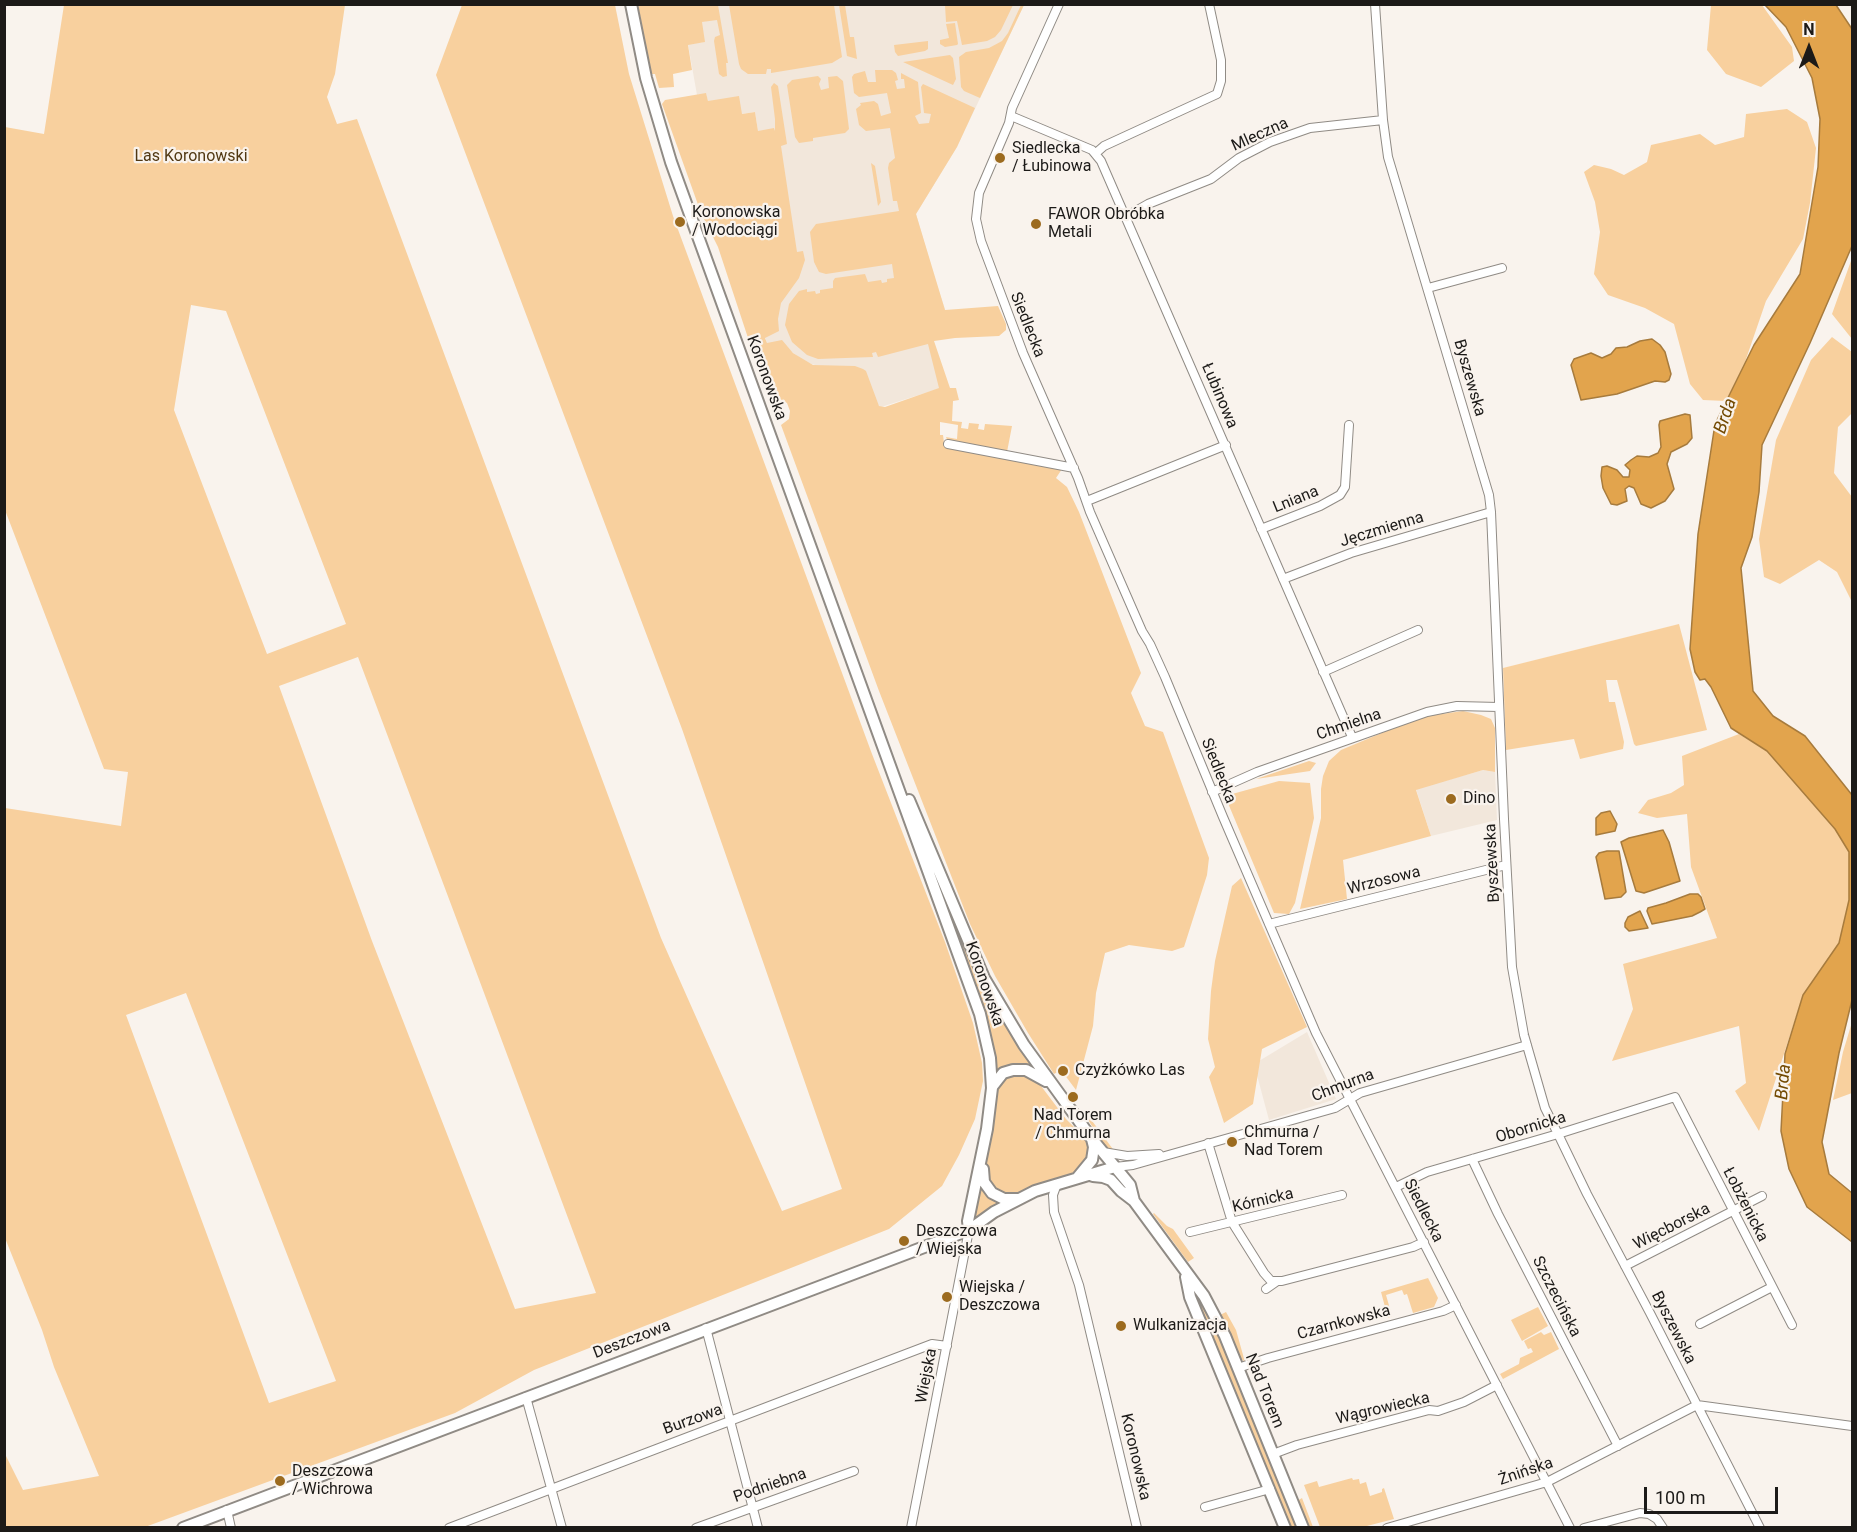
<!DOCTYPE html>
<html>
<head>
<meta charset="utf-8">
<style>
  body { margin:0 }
  #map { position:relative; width:1857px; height:1532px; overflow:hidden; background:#f9f3ed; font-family:Roboto,sans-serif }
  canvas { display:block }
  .frame { position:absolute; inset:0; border:6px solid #1c1a18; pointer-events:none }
  .north { position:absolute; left:1779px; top:18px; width:60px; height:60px; -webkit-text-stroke:4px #f9f3ed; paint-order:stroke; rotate:0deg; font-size:16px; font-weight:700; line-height:24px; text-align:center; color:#1c1a18 }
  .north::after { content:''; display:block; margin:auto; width:21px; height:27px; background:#1c1a18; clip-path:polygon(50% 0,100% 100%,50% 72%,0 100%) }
  .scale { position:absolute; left:1644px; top:1487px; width:134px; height:27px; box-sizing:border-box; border:3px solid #1c1a18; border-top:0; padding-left:8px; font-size:18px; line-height:21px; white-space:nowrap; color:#1c1a18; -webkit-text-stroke:4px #f9f3ed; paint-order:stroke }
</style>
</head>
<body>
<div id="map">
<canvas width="1857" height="1532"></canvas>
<div class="frame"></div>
<div class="north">N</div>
<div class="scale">100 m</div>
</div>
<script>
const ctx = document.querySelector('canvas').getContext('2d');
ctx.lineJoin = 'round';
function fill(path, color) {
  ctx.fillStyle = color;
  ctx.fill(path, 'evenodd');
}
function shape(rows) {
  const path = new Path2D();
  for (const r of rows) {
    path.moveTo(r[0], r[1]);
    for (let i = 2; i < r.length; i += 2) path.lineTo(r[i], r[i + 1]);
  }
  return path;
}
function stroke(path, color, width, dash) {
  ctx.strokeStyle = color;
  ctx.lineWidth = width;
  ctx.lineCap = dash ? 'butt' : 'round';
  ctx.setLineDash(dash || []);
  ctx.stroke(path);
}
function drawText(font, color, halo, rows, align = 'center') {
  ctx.font = font + ' Roboto,sans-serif';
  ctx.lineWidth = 4.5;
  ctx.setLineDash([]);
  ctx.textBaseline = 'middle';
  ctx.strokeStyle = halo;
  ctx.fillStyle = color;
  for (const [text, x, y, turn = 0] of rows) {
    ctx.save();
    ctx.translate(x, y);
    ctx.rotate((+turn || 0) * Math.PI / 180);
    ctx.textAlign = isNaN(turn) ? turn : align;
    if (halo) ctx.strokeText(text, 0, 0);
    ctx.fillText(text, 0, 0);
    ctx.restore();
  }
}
fill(shape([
  [716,5,1024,5,957,147,916,214,934,276,954,336,930,341,941,388,881,407,819,366,807,363,788,349,767,343,763,331,758,131,755,112,742,114,708,101,706,94,697,95,688,44,704,42,701,22,717,19],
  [1483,770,1495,772,1497,820,1431,836,1416,789],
  [1307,1032,1336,1099,1269,1120,1254,1064]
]), '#f2e7db');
fill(shape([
  [64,5,345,5,335,74,327,97,337,124,357,119,661,938,782,1211,842,1189,682,729,436,75,462,5,615,5,629,74,673,216,872,754,945,942,973,1023,982,1063,983,1081,975,1119,959,1155,942,1186,889,1229,534,1370,455,1413,145,1527,5,1527,5,1454,23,1490,99,1476,54,1367,42,1330,5,1238,5,808,121,826,128,772,104,769,5,510,5,127,44,134],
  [191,305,226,311,346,624,267,654,174,410],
  [358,657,452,907,596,1293,515,1309,372,941,279,686],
  [186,993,336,1381,269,1403,126,1015],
  [638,5,718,5,728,63,726,63,727,76,723,77,719,74,714,41,715,37,720,35,717,20,702,22,705,42,688,45,692,70,673,74,674,87,659,88,655,74,651,74],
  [729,5,834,5,842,57,832,63,771,73,771,69,767,69,766,74,748,74,741,69,739,64],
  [839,5,845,5,850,37,854,37,857,59,847,56],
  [945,5,945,4,1013,5,1001,30,995,37,987,41,962,45,957,21,946,22],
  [1021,5,1024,5,980,98,964,91,961,87,959,57,966,52,989,48,1002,41,1008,33],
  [1711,5,1762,5,1792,47,1794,61,1761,87,1726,74,1707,50],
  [955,23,958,44,957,45,945,47,940,44,940,40,949,38,946,24],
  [928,41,928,49,925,51,898,56,895,52,894,45],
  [950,55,953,58,956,79,953,85,903,62],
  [875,70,892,70,896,73,898,80,895,81,897,89,905,88,904,79,901,79,901,73,918,82,921,113,915,116,919,124,929,123,931,114,924,113,921,87,923,84,975,108,957,147,916,214,945,310,998,306,1006,324,1006,330,999,336,955,338,934,341,950,388,956,388,959,400,953,401,952,421,962,422,961,428,968,429,969,423,979,424,978,429,984,430,985,424,1012,426,1007,452,948,442,946,437,957,439,958,425,940,422,940,435,943,435,944,443,1062,469,1056,478,1067,487,1079,512,1141,673,1131,693,1145,726,1163,732,1209,858,1207,875,1184,947,1172,951,1129,945,1105,953,1096,993,1093,1026,1076,1090,1061,1070,1054,1074,1028,1033,995,976,970,924,879,691,781,425,789,419,790,411,787,403,770,393,751,347,718,247,701,213,662,104,665,100,706,93,708,101,739,96,742,114,755,112,758,131,774,128,775,131,775,119,771,87,774,83,778,86,787,144,781,146,797,252,803,251,805,260,799,278,781,303,778,319,779,331,765,338,767,343,782,340,793,353,813,365,855,366,863,369,866,371,879,406,885,407,939,388,928,344,878,357,876,352,872,353,873,357,818,359,807,355,792,342,785,325,789,304,799,291,807,289,807,292,815,291,816,294,820,293,820,290,833,288,833,281,835,278,865,274,868,282,881,280,882,283,887,282,887,279,894,278,892,264,826,274,819,272,814,262,810,232,816,224,899,211,897,201,893,201,888,168,889,163,895,158,890,128,866,131,859,125,856,109,861,105,860,103,874,101,878,104,881,116,891,113,887,93,859,97,854,93,852,77,854,74,865,71,868,82,876,82],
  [818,76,821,79,819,84,821,90,829,88,828,77,837,76,843,81,849,129,845,133,813,138,813,141,799,143,795,137,787,85,792,80],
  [1787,109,1807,122,1816,148,1810,203,1803,239,1766,301,1745,362,1726,401,1703,400,1690,384,1674,324,1645,308,1608,295,1594,274,1600,232,1595,202,1584,172,1594,165,1611,169,1624,175,1647,162,1651,145,1700,134,1715,145,1744,137,1746,114],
  [871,163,875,166,881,202,878,206],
  [1852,258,1852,339,1832,314],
  [1832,337,1852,352,1852,413,1838,427,1834,473,1852,497,1852,602,1837,572,1819,560,1780,584,1764,577,1759,539,1776,440,1811,360],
  [1679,624,1707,730,1636,746,1634,744,1617,680,1606,680,1609,702,1615,702,1624,742,1623,749,1580,759,1574,739,1506,750,1503,668],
  [1463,711,1481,715,1491,719,1495,728,1495,772,1483,770,1416,790,1431,836,1343,860,1347,899,1300,909,1321,818,1321,789,1323,776,1329,761,1341,750,1420,717],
  [1739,734,1767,751,1835,829,1849,852,1849,900,1839,943,1803,995,1759,1131,1735,1091,1746,1083,1739,1026,1612,1061,1633,1009,1623,964,1717,938,1691,867,1687,814,1657,818,1638,813,1648,800,1671,793,1684,785,1682,756],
  [1309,761,1316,763,1310,771,1256,779],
  [1279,781,1310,783,1314,818,1295,903,1289,914,1274,913,1225,796],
  [1241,878,1307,1027,1262,1049,1253,1104,1224,1123,1209,1077,1215,1067,1208,1039,1211,991,1215,961,1232,886],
  [943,898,1019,1045,1032,1065,1031,1067,996,1074],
  [1852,1022,1852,1093,1833,1100,1843,1052],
  [1021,1073,1038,1082,1066,1119,1083,1136,1089,1147,1089,1158,1076,1174,1019,1194,1008,1196,991,1188,985,1168,993,1128,996,1090,1003,1078],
  [1086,1114,1087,1114,1115,1152,1104,1145,1085,1115],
  [980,1187,998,1203,973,1220],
  [1154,1213,1167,1226,1173,1229,1194,1258,1188,1262,1153,1214],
  [1428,1278,1438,1298,1434,1307,1413,1313,1407,1294,1404,1295,1402,1290,1386,1295,1392,1316,1388,1318,1381,1292],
  [1193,1289,1195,1289,1222,1341,1298,1527,1290,1527],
  [1538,1307,1548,1326,1522,1341,1511,1320],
  [1226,1312,1236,1330,1245,1362,1239,1357,1220,1315],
  [1541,1332,1544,1335,1551,1332,1559,1349,1503,1379,1500,1374,1519,1364,1520,1358,1533,1352,1531,1348,1528,1349,1524,1341],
  [1352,1478,1353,1480,1359,1479,1360,1484,1366,1482,1370,1496,1382,1492,1382,1489,1384,1488,1394,1519,1363,1527,1320,1527,1304,1485,1317,1481,1319,1487],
  [1302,1498,1313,1527,1308,1527,1297,1501]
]), '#f8d09e');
const water = shape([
  [1765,5,1836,5,1852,29,1852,246,1810,343,1762,445,1759,492,1752,537,1741,568,1753,691,1773,716,1805,736,1852,795,1852,1000,1839,1053,1822,1142,1829,1174,1852,1193,1852,1242,1807,1207,1789,1169,1781,1131,1785,1054,1803,995,1839,943,1849,900,1849,852,1835,829,1767,751,1731,728,1711,687,1705,679,1700,680,1695,672,1690,649,1698,534,1715,424,1754,345,1800,274,1818,167,1820,119,1812,78,1786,27,1765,5],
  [1652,339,1660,345,1665,352,1671,374,1669,380,1665,382,1655,381,1617,394,1581,400,1571,365,1574,359,1591,353,1602,358,1611,354,1616,348,1627,347,1640,341,1652,339],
  [1685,414,1690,415,1692,438,1687,444,1671,452,1667,464,1674,489,1665,501,1651,508,1641,504,1634,488,1629,486,1625,489,1627,501,1617,505,1611,504,1603,488,1601,476,1602,467,1607,466,1617,470,1623,477,1629,477,1630,470,1625,465,1631,460,1637,456,1649,457,1658,453,1661,447,1659,425,1660,421,1685,414],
  [1610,811,1617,824,1615,831,1596,835,1596,818,1601,813,1610,811],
  [1663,830,1669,842,1680,881,1644,893,1636,891,1621,842,1629,838,1663,830],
  [1607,851,1619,851,1626,892,1621,897,1605,899,1596,857,1599,853,1607,851],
  [1690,894,1698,894,1701,897,1705,909,1700,912,1692,916,1652,924,1647,911,1648,908,1666,903,1690,894],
  [1640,911,1648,928,1629,931,1625,927,1625,923,1628,917,1640,911]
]);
fill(water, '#e2a44d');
stroke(water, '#a77b3d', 1.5);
const street = shape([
  [1059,4,1012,108,1009,123,979,193,976,219,981,241,1023,353,1078,478,1090,512,1142,631,1150,644,1165,677,1223,817,1316,1033,1570,1528],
  [1375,4,1383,120,1388,157,1489,495,1491,512,1504,819,1512,967,1524,1035,1545,1108,1558,1134,1587,1194,1650,1313,1760,1528],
  [1011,116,1092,150,1101,161,1352,737],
  [1096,153,1104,146,1217,94,1221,81,1221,60,1209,4],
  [1125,217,1148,204,1211,179,1239,158,1270,142,1310,128,1383,120],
  [1428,288,1502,268],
  [948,444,1074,468],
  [1087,501,1226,445],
  [1261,529,1320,506,1340,495,1345,487,1349,425],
  [1283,579,1351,553,1491,512],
  [1323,672,1418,630],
  [1212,792,1257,772,1427,712,1457,706,1499,707],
  [1269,924,1506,865],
  [1208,1143,1232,1222,1264,1273,1271,1281,1282,1281,1413,1247,1424,1242],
  [1103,1152,1127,1156,1159,1154],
  [1472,1159,1498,1214,1618,1446],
  [1115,1167,1133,1165,1335,1108,1360,1093,1527,1045],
  [1057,1184,1053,1195,1054,1212,1079,1285,1137,1528],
  [1396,1187,1427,1172,1558,1134,1675,1097,1792,1325],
  [1190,1232,1342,1195],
  [1625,1266,1762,1196],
  [1266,1289,1276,1282],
  [1700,1324,1772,1287],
  [706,1328,758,1528],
  [1238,1368,1268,1358,1443,1311,1456,1305],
  [526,1397,562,1528],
  [1273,1454,1297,1445,1429,1410,1438,1411,1464,1402,1497,1385],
  [1205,1507,1270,1489],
  [227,1510,231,1528],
  [449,1528,932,1344,947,1346],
  [696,1528,854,1471],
  [911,1528,969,1230],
  [1387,1528,1547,1482,1697,1405,1852,1426],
  [1584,1528,1640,1513,1649,1514,1657,1519,1663,1528]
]);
const secondary = shape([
  [631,4,646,78,671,162,980,1014,990,1058,992,1088,987,1129,968,1221,969,1230],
  [909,800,984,978,1024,1045,1092,1139,1130,1185,1134,1201,1204,1296,1225,1336,1303,1528],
  [992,1087,1003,1073,1013,1070,1026,1070,1046,1081],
  [983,1169,984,1182,992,1193,1004,1199,1017,1199],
  [1093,1176,1103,1177,1111,1180,1121,1191,1134,1201],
  [1078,1177,1092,1160,1094,1147,1092,1139],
  [1186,1277,1190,1297,1285,1528],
  [183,1528,969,1230,994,1212,1035,1191,1115,1167]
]);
stroke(street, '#908b85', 10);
stroke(secondary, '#908b85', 14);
stroke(street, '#fff', 8);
stroke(secondary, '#fff', 10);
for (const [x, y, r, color] of [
  [1000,158,6,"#9c6b1f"],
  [680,222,6,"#9c6b1f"],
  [1036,224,6,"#9c6b1f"],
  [1451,799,6,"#9c6b1f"],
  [1063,1071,6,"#9c6b1f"],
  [1073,1097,6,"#9c6b1f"],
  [1232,1142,6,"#9c6b1f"],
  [904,1241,6,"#9c6b1f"],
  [947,1297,6,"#9c6b1f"],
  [1121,1326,6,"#9c6b1f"],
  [280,1481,6,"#9c6b1f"]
]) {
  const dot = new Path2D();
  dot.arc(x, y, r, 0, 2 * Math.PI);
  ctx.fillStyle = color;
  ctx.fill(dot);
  stroke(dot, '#f9f3ed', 2);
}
drawText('16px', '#1c1a18', '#f9f3ed', [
  ["Mleczna",1260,135,-24],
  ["Siedlecka",1027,325,68],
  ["Koronowska",766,378,70],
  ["Byszewska",1469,378,74],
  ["Łubinowa",1219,396,67],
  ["Lniana",1296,500,-22],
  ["Jęczmienna",1382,530,-17],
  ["Chmielna",1349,725,-19],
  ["Siedlecka",1218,771,68],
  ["Byszewska",1493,863,-93],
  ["Wrzosowa",1384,881,-14],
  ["Koronowska",984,984,71],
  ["Chmurna",1343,1086,-21],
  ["Obornicka",1531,1128,-17],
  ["Kórnicka",1263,1201,-13],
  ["Łobżenicka",1745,1205,63],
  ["Siedlecka",1423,1211,63],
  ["Więcborska",1672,1227,-27],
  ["Szczecińska",1556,1297,63],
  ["Czarnkowska",1344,1323,-15],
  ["Byszewska",1673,1328,63],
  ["Deszczowa",632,1340,-21],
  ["Wiejska",927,1376,-79],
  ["Nad Torem",1264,1391,68],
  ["Wągrowiecka",1383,1409,-13],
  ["Burzowa",693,1420,-20],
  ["Koronowska",1135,1457,77],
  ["Żnińska",1526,1472,-19],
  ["Podniebna",770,1486,-19]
]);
drawText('16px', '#1c1a18', '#f9f3ed', [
  ["Siedlecka",1012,149],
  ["/ Łubinowa",1012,167],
  ["Koronowska",692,213],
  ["/ Wodociągi",692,231],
  ["FAWOR Obróbka",1048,215],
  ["Metali",1048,233],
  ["Dino",1463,799],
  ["Czyżkówko Las",1075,1071],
  ["Nad Torem",1073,1116,"center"],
  ["/ Chmurna",1073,1134,"center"],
  ["Chmurna /",1244,1133],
  ["Nad Torem",1244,1151],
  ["Deszczowa",916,1232],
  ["/ Wiejska",916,1250],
  ["Wiejska /",959,1288],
  ["Deszczowa",959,1306],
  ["Wulkanizacja",1133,1326],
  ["Deszczowa",292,1472],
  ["/ Wichrowa",292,1490]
], 'left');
drawText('16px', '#513813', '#f9f3ed', [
  ["Las Koronowski",191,157]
]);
drawText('italic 18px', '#734a02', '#f9f3ed', [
  ["Brda",1726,416,-71],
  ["Brda",1784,1082,-85]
]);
</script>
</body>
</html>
